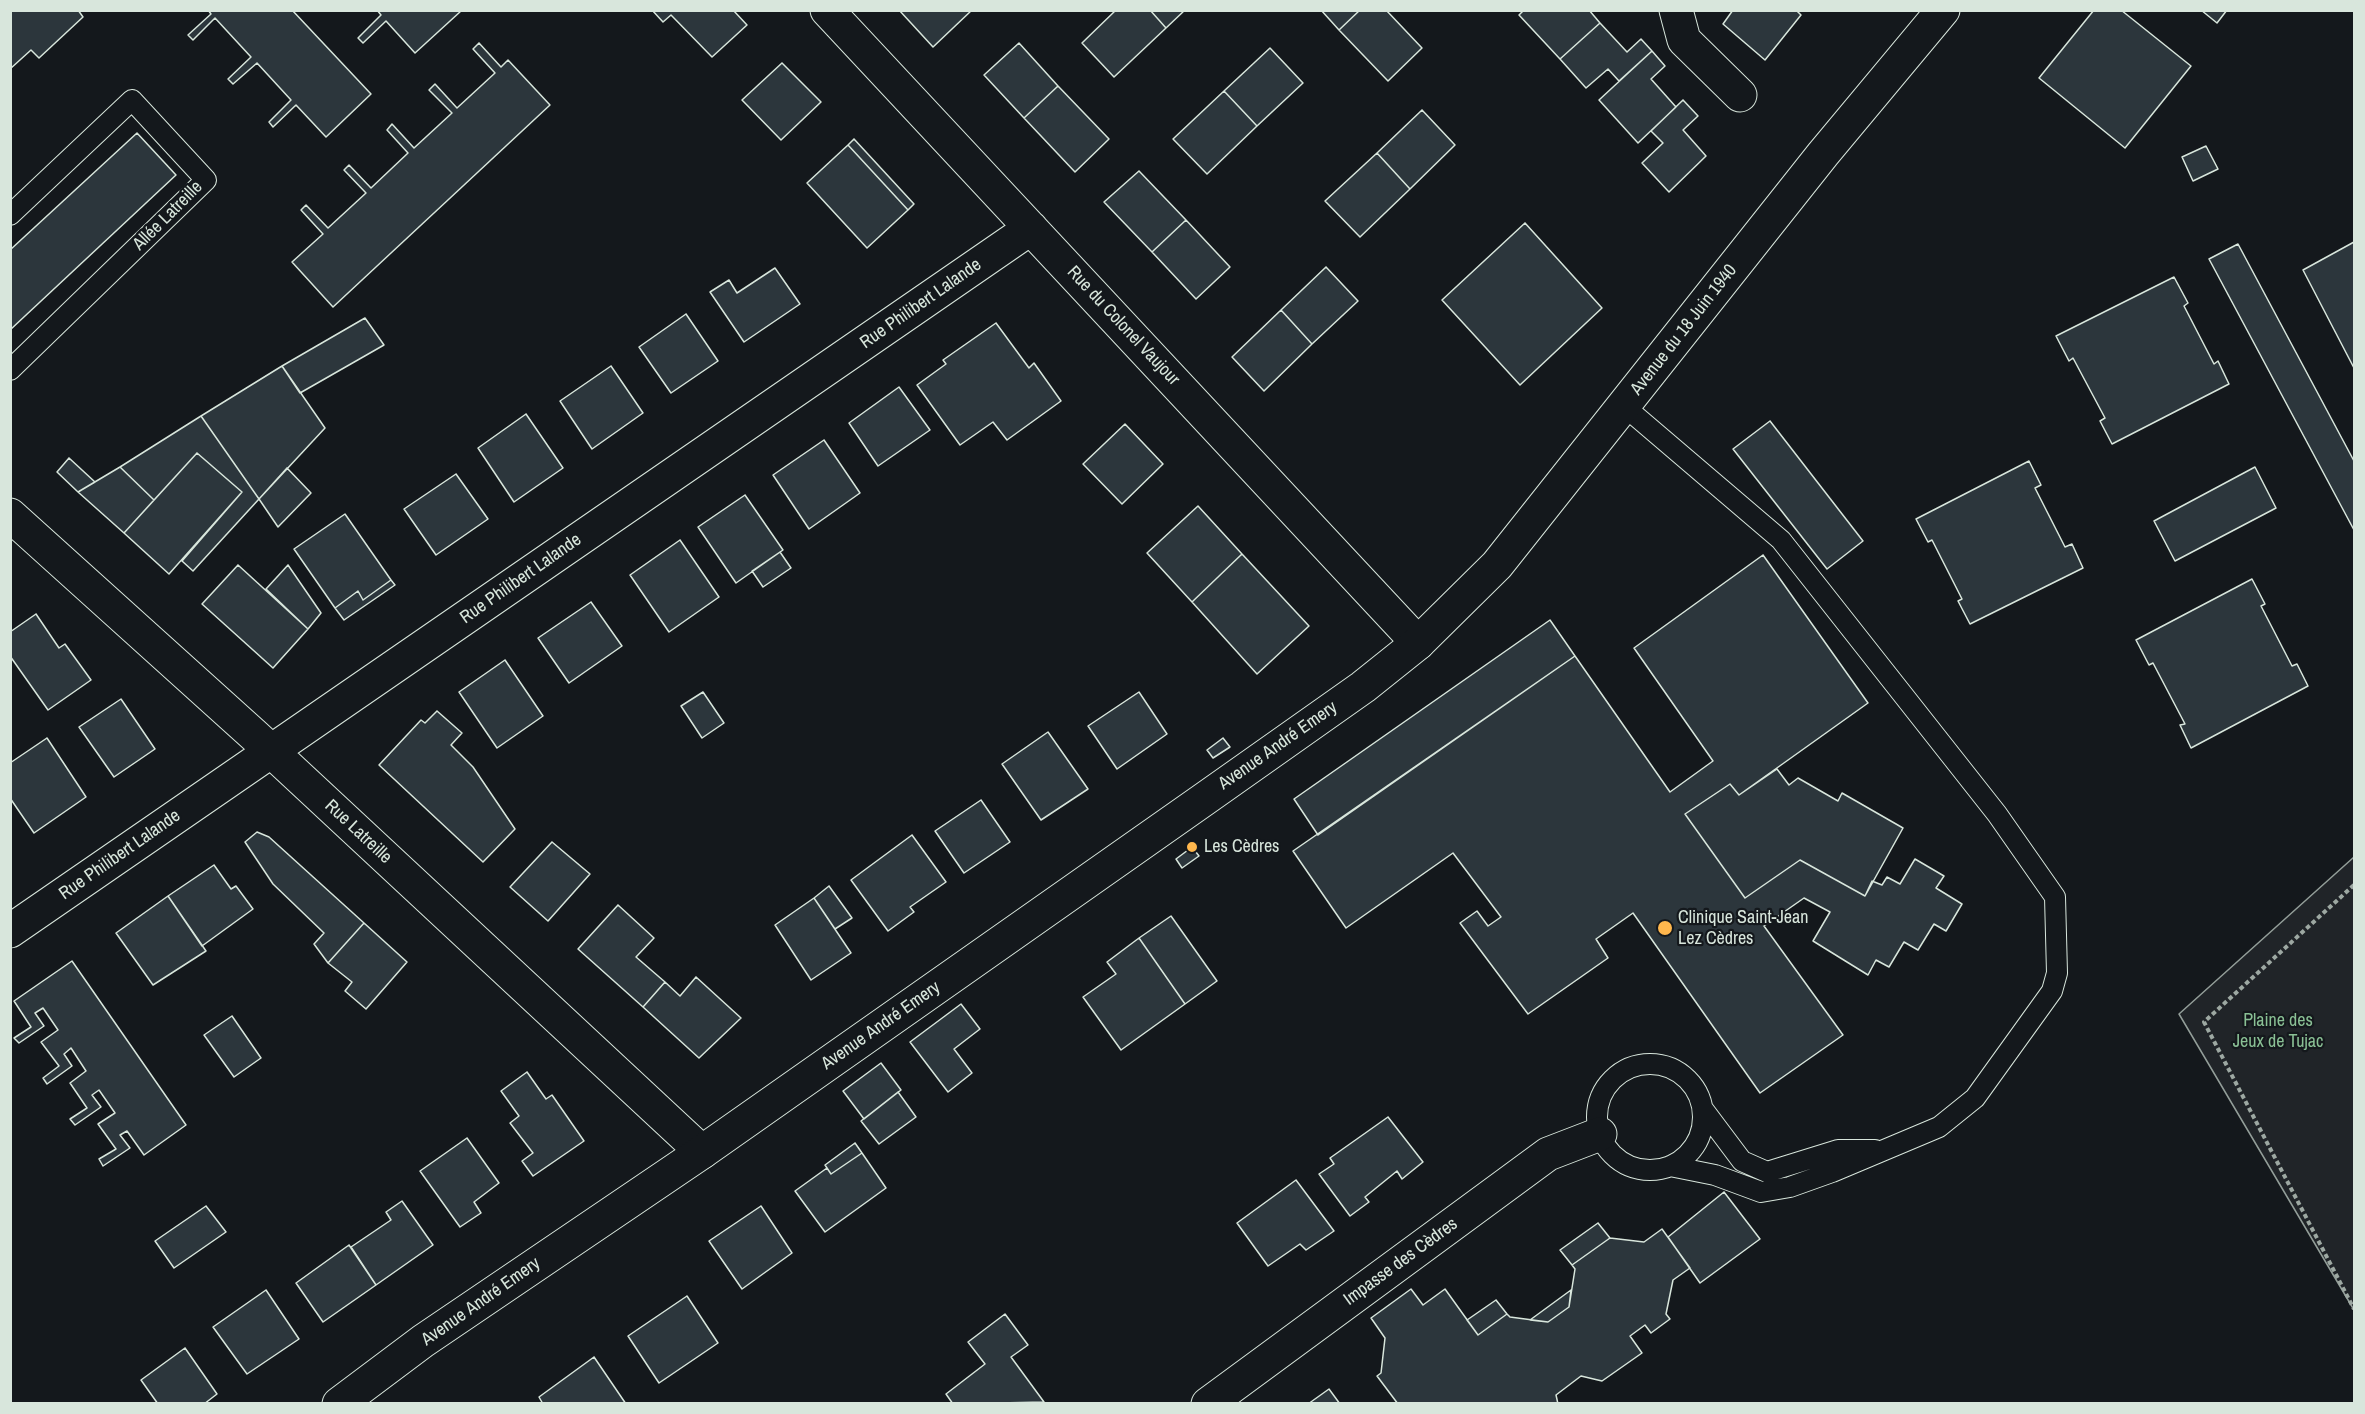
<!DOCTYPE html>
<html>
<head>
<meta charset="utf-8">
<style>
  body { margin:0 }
  #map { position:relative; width:2365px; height:1414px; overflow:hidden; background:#14181c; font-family:"Archivo Narrow",sans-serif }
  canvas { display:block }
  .frame { position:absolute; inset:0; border:12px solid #d8e6dc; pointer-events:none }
</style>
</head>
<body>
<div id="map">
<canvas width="2365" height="1414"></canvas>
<div class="frame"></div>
</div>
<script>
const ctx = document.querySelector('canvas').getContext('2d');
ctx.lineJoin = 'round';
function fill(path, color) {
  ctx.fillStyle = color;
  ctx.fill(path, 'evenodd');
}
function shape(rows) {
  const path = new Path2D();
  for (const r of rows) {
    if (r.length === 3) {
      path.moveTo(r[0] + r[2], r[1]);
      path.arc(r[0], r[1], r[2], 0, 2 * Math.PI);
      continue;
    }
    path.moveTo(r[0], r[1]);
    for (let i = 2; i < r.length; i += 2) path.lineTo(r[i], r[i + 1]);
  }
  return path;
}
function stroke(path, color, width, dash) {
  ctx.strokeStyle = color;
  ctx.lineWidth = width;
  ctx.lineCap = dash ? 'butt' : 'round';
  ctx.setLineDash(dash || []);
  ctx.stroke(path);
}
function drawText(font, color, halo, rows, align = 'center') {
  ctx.font = font + ' "Archivo Narrow",sans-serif';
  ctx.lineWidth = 4.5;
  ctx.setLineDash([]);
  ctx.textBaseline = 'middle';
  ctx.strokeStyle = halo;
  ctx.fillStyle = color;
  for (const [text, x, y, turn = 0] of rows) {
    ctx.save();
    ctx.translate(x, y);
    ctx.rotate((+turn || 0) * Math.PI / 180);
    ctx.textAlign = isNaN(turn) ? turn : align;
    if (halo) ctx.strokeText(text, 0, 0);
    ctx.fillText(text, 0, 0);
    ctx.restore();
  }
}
const green = shape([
  [2354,857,2354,1310,2179,1014,2354,857]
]);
fill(green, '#202428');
stroke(green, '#939e99', 1.5);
const building = shape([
  [10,10,78,10,83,17,39,58,31,50,10,69,10,10],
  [208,10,292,10,371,94,326,137,296,105,273,127,269,122,291,100,257,63,233,84,228,79,251,57,215,18,193,40,188,35,211,14,208,10],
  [377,10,460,10,461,11,415,53,386,21,363,43,358,38,381,15,377,10],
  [652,10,733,10,747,25,712,57,671,15,663,22,652,10],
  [899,10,972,10,933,47,899,10],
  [1116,10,1150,10,1166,28,1114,77,1082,43,1116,10],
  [1150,10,1185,10,1166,28,1150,10],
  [1321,10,1360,10,1339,30,1321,10],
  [1360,10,1386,10,1422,48,1388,81,1339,30,1360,10],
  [1524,10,1589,10,1600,23,1560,59,1519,15,1524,10],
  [1733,10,1796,10,1801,15,1765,60,1723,24,1733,10],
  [2094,10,2121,10,2191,66,2125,148,2039,78,2094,10],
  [2201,10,2227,10,2217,23,2201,10],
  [1600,23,1627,52,1641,39,1652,51,1619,81,1608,69,1586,88,1560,59,1600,23],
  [479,43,501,67,508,60,550,105,333,307,292,262,323,234,301,210,306,205,328,228,366,193,344,170,349,165,371,188,408,153,387,130,392,124,414,148,452,113,429,90,435,84,457,108,495,73,473,49,479,43],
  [1019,43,1058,86,1024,118,984,75,1019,43],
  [1270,48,1303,83,1257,126,1224,91,1270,48],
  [1652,51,1665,66,1651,79,1676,107,1638,143,1599,100,1652,51],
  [782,63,821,102,781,140,742,100,782,63],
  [1058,86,1109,139,1075,172,1024,118,1058,86],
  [1224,91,1257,126,1207,174,1173,139,1224,91],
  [1683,100,1698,116,1683,130,1706,156,1669,192,1642,163,1663,143,1651,131,1683,100],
  [1422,110,1455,145,1410,189,1377,153,1422,110],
  [137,133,176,175,10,330,10,250,137,133],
  [854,139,914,204,908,210,848,145,854,139],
  [848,145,908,210,867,248,807,183,848,145],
  [2206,146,2218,169,2193,181,2182,157,2206,146],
  [1377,153,1410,189,1360,237,1325,201,1377,153],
  [1139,171,1186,220,1152,252,1104,202,1139,171],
  [1186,220,1230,267,1196,299,1152,252,1186,220],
  [1525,223,1602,308,1520,385,1442,300,1525,223],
  [2354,242,2354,368,2303,270,2354,242],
  [2238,244,2354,461,2354,530,2209,259,2238,244],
  [1326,267,1358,301,1312,344,1281,310,1326,267],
  [775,268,800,304,744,342,710,292,729,280,737,293,775,268],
  [2174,277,2188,303,2184,306,2214,364,2218,361,2229,384,2112,444,2100,421,2105,418,2073,358,2069,361,2056,336,2174,277],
  [1281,310,1312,344,1264,391,1232,357,1281,310],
  [686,314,718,361,671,393,639,347,686,314],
  [365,318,384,345,300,393,282,366,365,318],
  [996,323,1029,368,1034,363,1061,401,1007,440,993,422,960,445,917,385,946,364,943,360,996,323],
  [282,366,325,428,259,499,201,416,282,366],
  [611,366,643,413,592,449,560,401,611,366],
  [899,387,930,430,878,466,849,423,899,387],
  [526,414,563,468,514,502,478,448,526,414],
  [201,416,259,499,193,571,182,561,242,492,197,453,154,500,120,467,201,416],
  [1770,421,1863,541,1827,569,1733,449,1770,421],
  [1125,424,1163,464,1122,504,1083,464,1125,424],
  [824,440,860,493,809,529,773,475,824,440],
  [197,453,242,492,169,574,124,533,197,453],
  [69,458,95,482,78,492,57,472,69,458],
  [2029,461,2041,485,2035,488,2065,547,2072,544,2083,568,1970,624,1958,601,1962,599,1932,540,1928,542,1916,519,2029,461],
  [120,467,154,500,124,533,78,492,120,467],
  [2255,467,2276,508,2175,561,2154,521,2255,467],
  [287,468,311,493,278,527,259,499,287,468],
  [456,474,488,519,436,555,404,509,456,474],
  [745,495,783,550,736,583,698,527,745,495],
  [1198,506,1242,554,1192,602,1147,553,1198,506],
  [345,514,391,580,363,600,358,591,335,608,294,549,345,514],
  [680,540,719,597,669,632,630,575,680,540],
  [780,552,791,568,763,587,752,571,780,552],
  [1242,554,1309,626,1257,674,1192,602,1242,554],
  [1763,555,1868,703,1739,795,1730,784,1685,814,1745,898,1800,860,1865,896,1872,881,1882,885,1887,877,1900,884,1915,859,1944,876,1936,888,1962,904,1946,931,1934,924,1918,950,1904,942,1889,967,1876,960,1868,975,1813,941,1830,912,1804,898,1764,926,1843,1035,1760,1093,1633,913,1596,939,1608,958,1528,1014,1460,923,1477,911,1488,926,1501,917,1453,853,1346,928,1293,851,1575,656,1670,792,1713,761,1634,648,1763,555],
  [238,565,308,629,273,668,202,604,238,565],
  [288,565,321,613,308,629,266,589,288,565],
  [2252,579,2265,604,2261,606,2292,666,2297,664,2308,686,2191,748,2180,725,2185,724,2153,663,2149,665,2136,640,2252,579],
  [391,580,395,585,344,620,335,608,358,591,363,600,391,580],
  [591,602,622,646,569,683,538,638,591,602],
  [36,614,59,648,65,644,91,680,48,710,10,656,10,632,36,614],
  [1550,620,1575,656,1318,835,1294,799,1550,620],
  [505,660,543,716,497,748,459,692,505,660],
  [703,692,724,723,702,738,681,706,703,692],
  [1139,692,1167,734,1117,769,1088,726,1139,692],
  [121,699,155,749,114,777,79,727,121,699],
  [437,711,462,733,451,745,473,767,515,829,483,862,379,765,421,720,425,723,437,711],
  [1048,732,1088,789,1041,820,1002,764,1048,732],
  [47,738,86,797,34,833,10,798,10,763,47,738],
  [1223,738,1230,747,1213,758,1207,750,1223,738],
  [1777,769,1789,785,1798,778,1838,801,1842,793,1903,828,1865,896,1800,860,1745,898,1685,814,1730,784,1739,795,1777,769],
  [981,800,1010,842,964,873,935,831,981,800],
  [257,832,269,837,364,923,328,963,314,944,324,933,273,884,245,842,257,832],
  [912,835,946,882,910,907,914,912,888,931,851,880,912,835],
  [552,842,590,874,548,921,510,887,552,842],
  [1192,847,1199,856,1182,868,1176,859,1192,847],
  [214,865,231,889,236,886,253,909,202,946,168,896,214,865],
  [829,886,852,918,835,929,814,898,829,886],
  [168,896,206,951,153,985,116,933,168,896],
  [814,898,851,953,811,980,775,925,814,898],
  [618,905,654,938,636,957,665,982,643,1007,578,949,618,905],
  [1171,916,1217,981,1185,1004,1139,938,1171,916],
  [364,923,407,962,366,1009,345,991,352,982,328,963,364,923],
  [1139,938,1185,1004,1121,1050,1083,997,1116,974,1107,962,1139,938],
  [72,961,186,1125,144,1155,127,1131,120,1135,130,1148,103,1166,99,1159,116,1149,98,1124,115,1113,99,1090,92,1095,101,1107,75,1125,70,1119,87,1108,70,1083,86,1071,71,1048,64,1054,72,1066,47,1084,43,1078,59,1066,41,1042,58,1030,43,1008,35,1013,44,1026,19,1043,14,1038,31,1027,14,1001,72,961],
  [696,977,741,1018,699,1058,643,1007,665,982,680,996,696,977],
  [961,1004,980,1029,954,1049,972,1073,948,1092,910,1042,961,1004],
  [232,1016,261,1058,234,1077,204,1035,232,1016],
  [881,1063,901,1090,864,1119,843,1091,881,1063],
  [527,1072,546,1099,552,1095,584,1141,533,1176,522,1161,533,1153,510,1123,519,1116,501,1091,527,1072],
  [898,1092,916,1117,879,1144,861,1121,898,1092],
  [1388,1117,1423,1162,1402,1179,1397,1171,1365,1197,1369,1202,1350,1216,1319,1174,1334,1164,1330,1158,1388,1117],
  [467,1138,499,1183,474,1202,481,1213,460,1227,420,1171,467,1138],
  [855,1143,862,1153,831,1174,825,1165,855,1143],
  [862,1153,886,1188,825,1232,795,1191,827,1168,831,1174,862,1153],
  [1296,1180,1334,1231,1306,1250,1300,1244,1268,1266,1237,1223,1296,1180],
  [1724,1192,1760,1239,1700,1283,1668,1237,1724,1192],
  [402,1201,433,1245,376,1285,351,1247,391,1220,386,1212,402,1201],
  [206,1206,226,1232,174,1268,155,1241,206,1206],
  [761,1206,792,1253,742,1289,709,1241,761,1206],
  [1598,1223,1610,1238,1572,1265,1560,1250,1598,1223],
  [1662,1229,1690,1268,1673,1280,1666,1314,1670,1319,1651,1333,1645,1325,1630,1336,1642,1353,1602,1381,1581,1376,1556,1395,1558,1404,1398,1404,1377,1376,1381,1373,1385,1338,1371,1318,1411,1289,1423,1305,1445,1289,1478,1335,1507,1314,1510,1317,1548,1322,1569,1307,1575,1269,1572,1265,1610,1238,1644,1242,1662,1229],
  [349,1245,376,1285,323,1322,296,1283,349,1245],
  [266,1290,299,1339,247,1374,213,1327,266,1290],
  [1571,1290,1569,1307,1548,1322,1530,1320,1571,1290],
  [687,1296,718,1343,659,1383,628,1336,687,1296],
  [1496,1300,1507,1314,1478,1335,1467,1320,1496,1300],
  [1005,1314,1028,1345,1011,1357,1044,1402,953,1404,946,1394,985,1364,968,1342,1005,1314],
  [185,1348,217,1394,204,1404,158,1404,141,1380,185,1348],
  [594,1357,626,1404,543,1404,539,1397,594,1357],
  [1329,1389,1340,1404,1308,1404,1329,1389]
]);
fill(building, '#2c363c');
stroke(building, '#d8e6dc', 1.5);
const lane = shape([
  [10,215,132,100,206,180,10,370],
  [1624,406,1781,540,1997,814,2055,897,2057,973,2052,991,1975,1098,1939,1127,1832,1172,1790,1187,1761,1192,1715,1175,1670,1166],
  [1650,1117,53],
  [1703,1109,1742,1161,1767,1172,1838,1150,1875,1150]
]);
const street = shape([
  [827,10,1418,643],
  [1676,10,1684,40,1740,95],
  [10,515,255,736,702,1152],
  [10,931,1031,228],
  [1208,1404,1548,1154,1600,1134]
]);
const secondary = shape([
  [339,1404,423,1341,702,1152,1203,800,1363,687,1418,643,1497,565,1823,154,1943,10]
]);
stroke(lane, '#d8e6dc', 22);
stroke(street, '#d8e6dc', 35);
stroke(secondary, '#d8e6dc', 35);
stroke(shape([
  [2354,885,2204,1022,2354,1309]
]), '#9da8a2', 4, [4.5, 3]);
stroke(lane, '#14181c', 20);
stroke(street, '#14181c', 33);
stroke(secondary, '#14181c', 33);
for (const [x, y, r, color] of [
  [1192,847,6,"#ffb74d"],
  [1665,928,8,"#ffb74d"]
]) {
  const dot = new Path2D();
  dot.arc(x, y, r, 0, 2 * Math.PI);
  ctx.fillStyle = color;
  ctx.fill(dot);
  stroke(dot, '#14181c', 2);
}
drawText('18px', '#d8e6dc', '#14181c', [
  ["Allée Latreille",168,216,-45],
  ["Rue Philibert Lalande",921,304,-35],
  ["Rue du Colonel Vaujour",1123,326,47],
  ["Avenue du 18 Juin 1940",1684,330,-52],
  ["Rue Philibert Lalande",521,579,-35],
  ["Avenue André Emery",1278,746,-35],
  ["Rue Latreille",358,832,43],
  ["Rue Philibert Lalande",120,855,-35],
  ["Avenue André Emery",881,1026,-35],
  ["Impasse des Cèdres",1401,1262,-36],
  ["Avenue André Emery",481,1302,-35]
]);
drawText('18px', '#d8e6dc', '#14181c', [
  ["Les Cèdres",1204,847],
  ["Clinique Saint-Jean",1678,918],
  ["Lez Cèdres",1678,939]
], 'left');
drawText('18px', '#8ac095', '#14181c', [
  ["Plaine des",2278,1021],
  ["Jeux de Tujac",2278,1042]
]);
</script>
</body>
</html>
